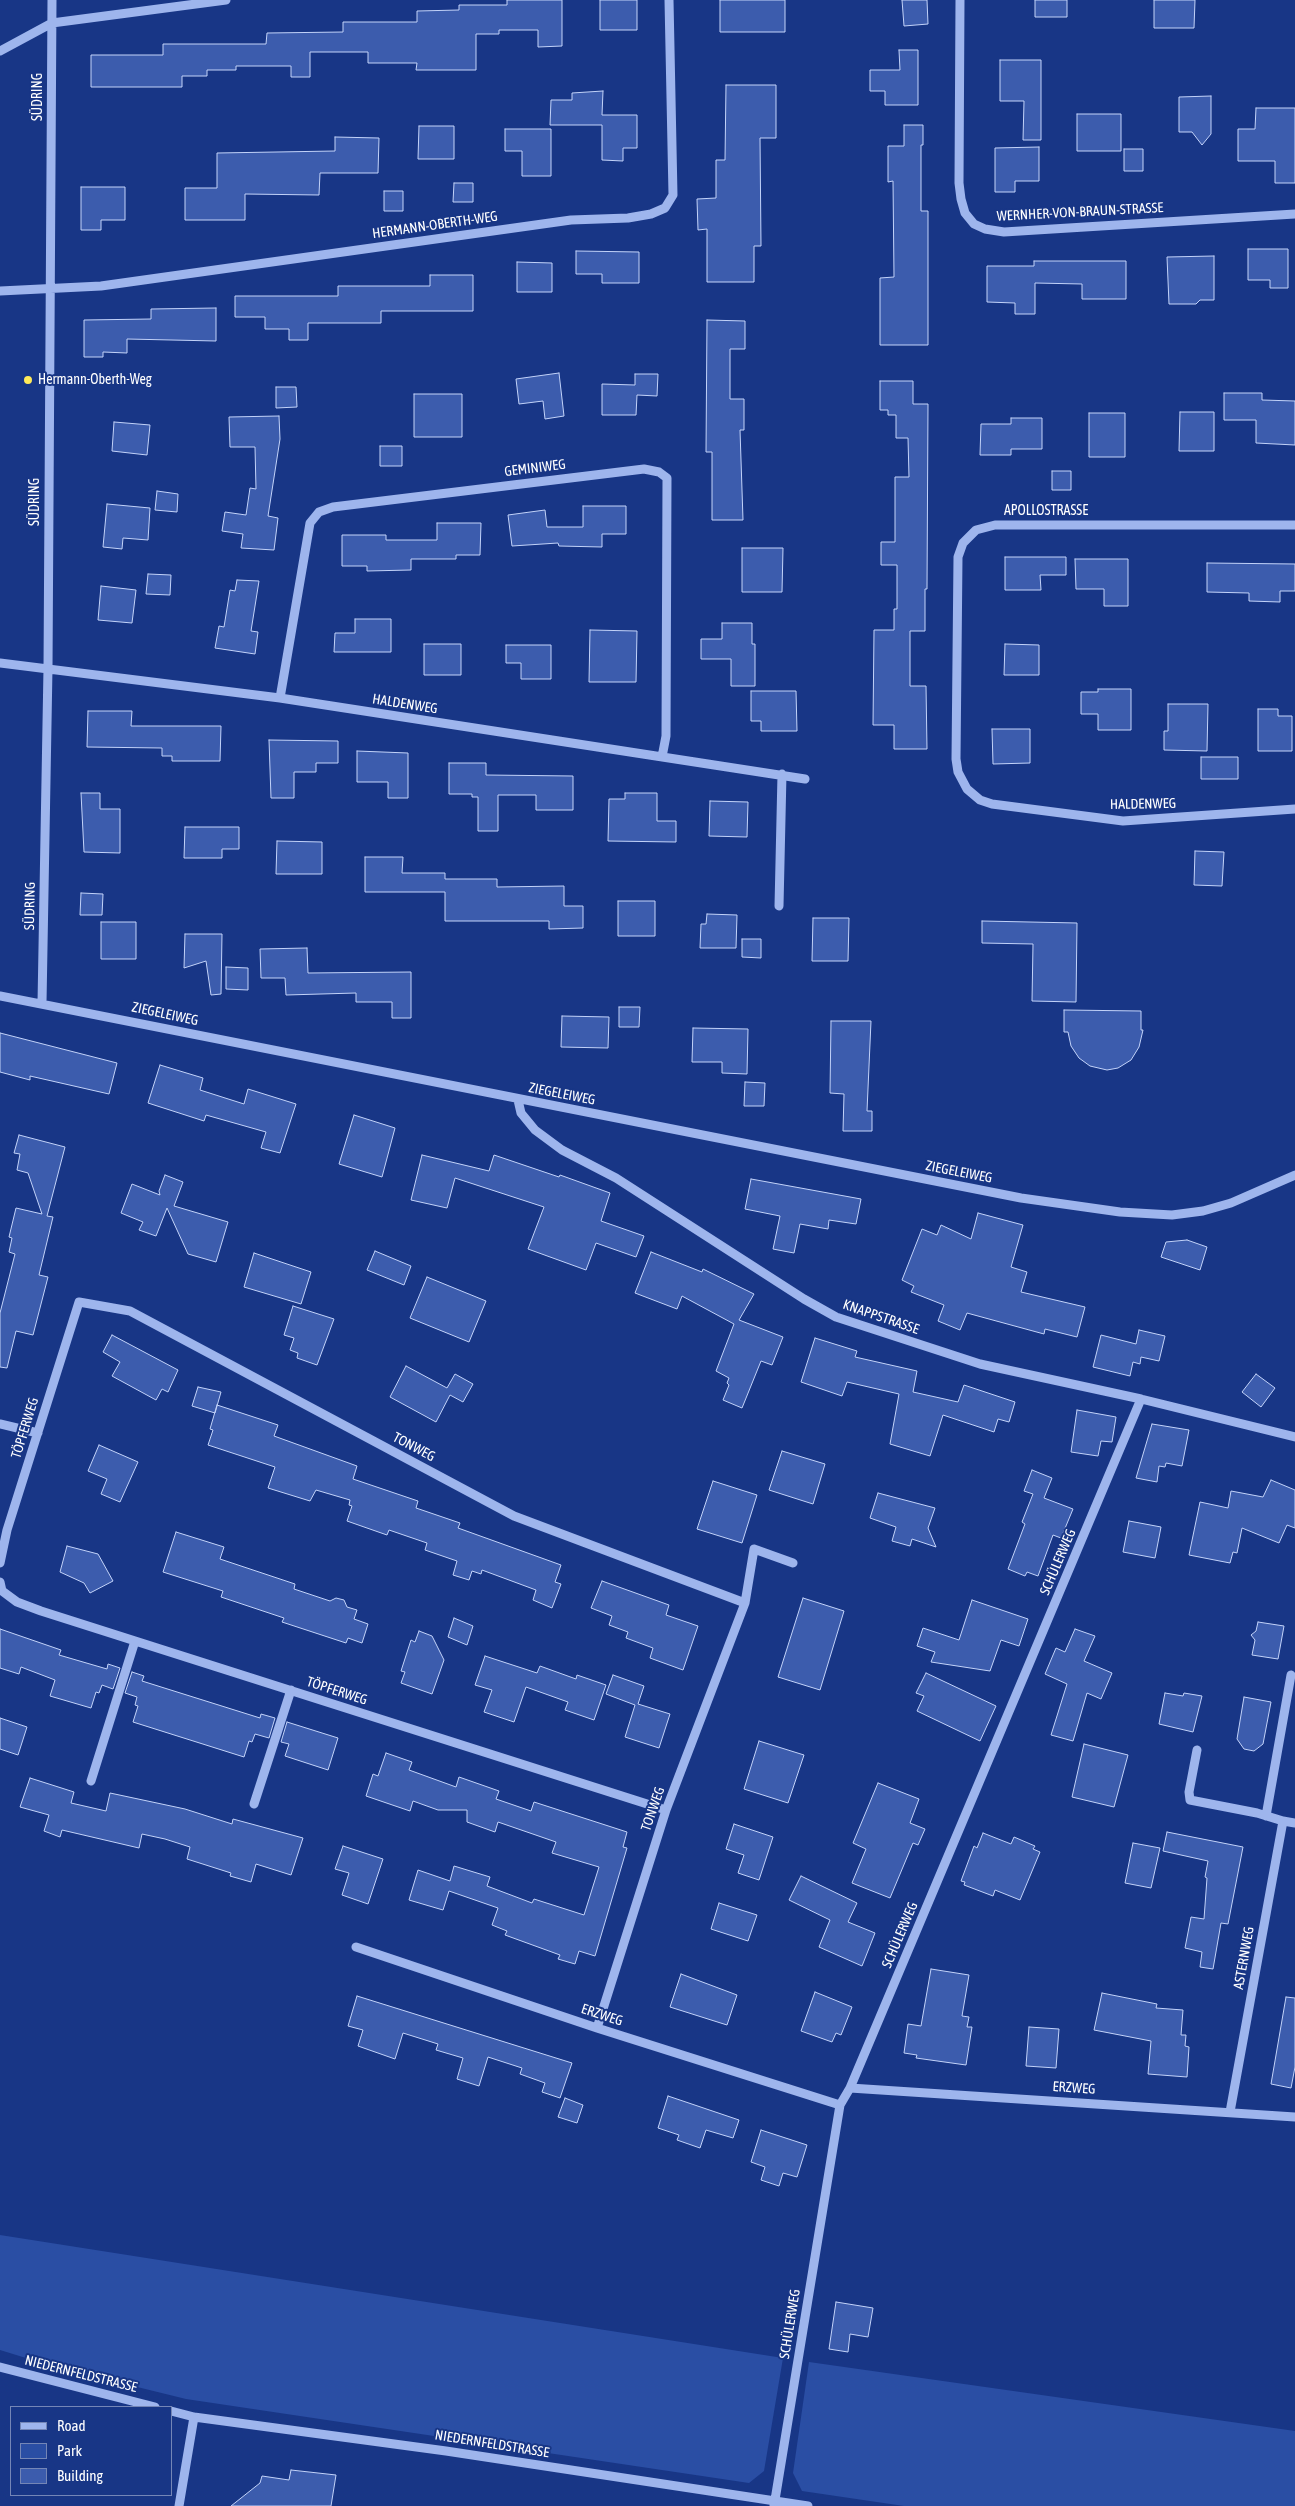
<!DOCTYPE html>
<html>
<head>
<meta charset="utf-8">
<style>
  body { margin:0 }
  #map { position:relative; width:1295px; height:2506px; overflow:hidden; background:#183686; font-family:"Asap Condensed",sans-serif }
  canvas { display:block }
  .legend { position:absolute; left:10px; top:2406px; width:162px; height:90px; box-sizing:border-box; background:#183686; border:1px solid #7486b6; margin:0; padding:6px 9px; list-style:none; font-size:15px; color:#fff }
  .legend li { display:flex; align-items:center; gap:10px; height:25px }
  .legend b { width:25px; border:1px solid #7486b6 }
</style>
</head>
<body>
<div id="map">
<canvas width="1295" height="2506"></canvas>
<ul class="legend">
<li><b style="height:6px;background:#9eb5ed"></b>Road</li>
<li><b style="height:14px;background:#2a4ea4"></b>Park</li>
<li><b style="height:14px;background:#3c5cad"></b>Building</li>
</ul>
</div>
<script>
const ctx = document.querySelector('canvas').getContext('2d');
ctx.lineJoin = 'round';
function fill(path, color) {
  ctx.fillStyle = color;
  ctx.fill(path, 'evenodd');
}
function shape(rows) {
  const path = new Path2D();
  for (const r of rows) {
    path.moveTo(r[0], r[1]);
    for (let i = 2; i < r.length; i += 2) path.lineTo(r[i], r[i + 1]);
  }
  return path;
}
function stroke(path, color, width, dash) {
  ctx.strokeStyle = color;
  ctx.lineWidth = width;
  ctx.lineCap = dash ? 'butt' : 'round';
  ctx.setLineDash(dash || []);
  ctx.stroke(path);
}
function drawText(font, color, halo, rows, align = 'center') {
  ctx.font = font + ' "Asap Condensed",sans-serif';
  ctx.lineWidth = 4;
  ctx.setLineDash([]);
  ctx.textBaseline = 'middle';
  ctx.strokeStyle = halo;
  ctx.fillStyle = color;
  for (const [text, x, y, turn = 0] of rows) {
    ctx.save();
    ctx.translate(x, y);
    ctx.rotate((+turn || 0) * Math.PI / 180);
    ctx.textAlign = isNaN(turn) ? turn : align;
    if (halo) ctx.strokeText(text, 0, 0);
    ctx.fillText(text, 0, 0);
    ctx.restore();
  }
}
fill(shape([
  [0,2235,783,2358,764,2471,749,2483,186,2399,52,2366,0,2350],
  [809,2362,1295,2431,1295,2506,904,2506,802,2491,793,2473]
]), '#2a4ea4');
const building = shape([
  [507,0,562,0,562,46,538,47,538,30,499,30,499,34,476,34,476,70,416,70,417,63,368,63,368,52,310,52,310,77,291,77,291,66,236,66,236,70,207,70,207,76,182,76,182,87,91,87,91,55,163,55,163,44,266,44,267,33,343,32,343,22,417,22,417,11,459,10,459,5,507,5,507,0],
  [600,0,637,0,637,30,600,30,600,0],
  [720,0,785,0,785,32,720,32,720,0],
  [902,0,927,0,928,24,904,26,902,0],
  [1035,0,1067,0,1067,17,1035,17,1035,0],
  [1154,0,1195,0,1194,28,1154,28,1154,0],
  [899,50,918,50,918,105,885,105,885,91,870,91,870,70,900,70,899,50],
  [1000,60,1041,60,1041,140,1023,140,1024,101,1000,101,1000,60],
  [726,85,776,85,776,138,760,138,761,246,754,246,754,282,707,282,707,229,698,230,697,199,716,198,716,160,725,160,726,85],
  [603,91,602,115,637,115,637,148,623,148,623,161,602,160,602,125,550,125,551,100,572,100,572,93,603,91],
  [1211,96,1211,134,1202,145,1192,132,1179,132,1179,97,1211,96],
  [1256,108,1295,108,1295,183,1275,183,1275,161,1238,161,1238,129,1255,129,1256,108],
  [1077,114,1121,114,1121,151,1077,151,1077,114],
  [904,125,923,125,923,145,921,145,921,211,928,211,928,345,880,345,880,278,894,277,893,181,888,182,888,146,904,146,904,125],
  [419,126,454,126,454,159,418,159,419,126],
  [505,129,551,129,551,176,522,176,522,151,505,151,505,129],
  [335,137,379,138,378,173,320,173,319,195,245,194,245,220,185,220,185,188,217,188,217,153,335,151,335,137],
  [1039,147,1039,181,1015,181,1015,192,995,192,995,148,1039,147],
  [1124,149,1143,149,1143,171,1124,171,1124,149],
  [454,183,473,183,473,202,453,202,454,183],
  [81,187,125,187,125,220,101,220,101,230,81,230,81,187],
  [384,191,403,191,403,211,384,211,384,191],
  [1248,249,1288,249,1288,288,1270,288,1270,280,1248,280,1248,249],
  [576,251,639,252,639,283,602,283,602,274,576,274,576,251],
  [1214,256,1214,300,1200,300,1196,304,1169,304,1167,257,1214,256],
  [1034,261,1126,261,1126,299,1082,299,1082,284,1035,283,1035,314,1015,314,1015,303,987,302,987,266,1034,266,1034,261],
  [517,262,552,263,552,292,517,292,517,262],
  [430,275,473,275,473,311,381,311,381,323,308,323,308,340,289,340,289,329,265,329,265,317,235,317,235,296,338,296,338,286,430,286,430,275],
  [216,308,216,341,127,339,127,353,103,352,103,357,84,357,84,320,151,319,151,309,216,308],
  [707,320,745,321,745,349,730,349,730,399,744,399,744,430,740,430,743,520,712,520,712,452,706,452,707,320],
  [559,373,564,416,545,419,543,401,519,404,516,379,559,373],
  [635,374,658,374,657,396,637,395,636,415,602,415,602,384,635,385,635,374],
  [880,381,913,381,913,404,928,404,927,589,925,589,925,631,910,631,910,686,926,686,927,749,894,749,894,725,873,725,874,630,894,630,894,609,897,609,897,565,881,565,881,542,895,542,895,477,909,477,908,438,896,438,896,415,888,415,888,410,880,410,880,381],
  [276,387,296,387,297,407,276,408,276,387],
  [1224,393,1262,393,1262,400,1295,401,1295,445,1256,443,1256,420,1224,420,1224,393],
  [414,394,462,394,462,437,414,437,414,394],
  [1180,412,1214,412,1214,451,1179,451,1180,412],
  [1089,413,1125,413,1125,457,1089,457,1089,413],
  [279,416,280,439,268,516,278,518,274,550,241,548,243,534,222,531,225,512,246,515,250,488,256,489,255,447,230,447,229,417,279,416],
  [1011,418,1042,418,1042,449,1011,449,1011,455,980,455,981,424,1011,424,1011,418],
  [114,422,150,425,147,455,112,451,114,422],
  [380,446,402,446,402,466,380,466,380,446],
  [1052,471,1071,471,1071,490,1052,490,1052,471],
  [157,491,178,494,177,512,155,510,157,491],
  [107,504,150,508,148,540,123,538,122,549,103,547,107,504],
  [583,506,626,506,626,534,602,534,602,547,559,546,558,543,512,546,508,515,545,510,547,527,583,527,583,506],
  [437,523,481,523,480,555,456,555,456,559,411,559,411,570,367,571,367,566,342,566,342,535,386,535,386,540,437,540,437,523],
  [742,548,783,548,782,592,742,592,742,548],
  [1005,557,1066,557,1066,575,1040,575,1041,590,1005,590,1005,557],
  [1075,559,1128,559,1128,606,1104,606,1104,589,1076,589,1075,559],
  [1207,563,1295,564,1295,591,1280,591,1280,602,1249,601,1249,593,1207,592,1207,563],
  [148,574,171,575,170,595,146,594,148,574],
  [237,580,259,581,251,631,258,632,255,654,215,648,219,626,224,627,230,590,235,591,237,580],
  [101,586,136,590,132,623,98,620,101,586],
  [355,619,391,619,391,652,334,652,335,633,355,633,355,619],
  [722,623,752,623,752,644,755,644,755,686,731,686,731,659,701,659,701,639,722,639,722,623],
  [590,630,637,631,636,682,589,682,590,630],
  [424,644,461,644,461,675,424,675,424,644],
  [1005,644,1039,645,1039,675,1004,675,1005,644],
  [506,645,551,645,551,679,521,679,521,663,506,663,506,645],
  [1098,689,1131,689,1131,730,1098,730,1098,714,1081,714,1081,692,1098,692,1098,689],
  [751,691,796,691,797,731,761,731,761,721,751,721,751,691],
  [1168,704,1208,704,1207,751,1164,750,1164,731,1168,731,1168,704],
  [1258,709,1278,709,1278,716,1292,716,1292,751,1258,751,1258,709],
  [88,711,132,711,131,726,221,726,220,761,172,761,172,756,162,756,162,748,87,747,88,711],
  [992,729,1030,729,1030,763,993,764,992,729],
  [269,740,338,741,338,763,316,763,316,772,294,772,294,798,271,798,269,740],
  [357,751,408,753,408,798,388,798,388,782,357,782,357,751],
  [1201,757,1238,757,1238,779,1201,779,1201,757],
  [449,763,486,763,486,775,573,776,573,810,536,810,536,795,498,795,498,831,478,831,478,797,472,797,472,794,449,794,449,763],
  [81,793,100,793,100,809,120,809,120,853,84,852,81,793],
  [625,793,657,793,657,821,676,821,676,842,608,841,609,799,625,799,625,793],
  [710,801,748,802,747,837,709,836,710,801],
  [185,827,239,827,239,849,222,849,222,858,184,858,185,827],
  [277,841,322,842,322,874,276,874,277,841],
  [1195,851,1224,852,1222,886,1194,885,1195,851],
  [365,857,403,857,402,873,445,873,445,879,497,879,497,887,564,886,564,906,583,906,583,928,549,929,549,921,445,921,445,892,365,892,365,857],
  [81,893,103,894,102,915,80,915,81,893],
  [618,901,655,901,655,936,618,936,618,901],
  [707,914,737,915,736,948,700,948,701,924,706,924,707,914],
  [813,918,849,918,848,961,812,961,813,918],
  [982,921,1077,923,1076,1002,1032,1001,1033,944,982,943,982,921],
  [101,922,136,922,136,959,101,959,101,922],
  [185,934,222,934,221,994,211,995,206,961,184,968,185,934],
  [742,939,761,939,761,958,742,957,742,939],
  [307,948,308,973,411,972,411,1018,392,1018,392,1002,356,1002,356,993,286,995,285,978,261,978,260,949,307,948],
  [226,967,248,968,248,990,226,989,226,967],
  [619,1007,640,1007,639,1027,619,1027,619,1007],
  [1064,1010,1141,1011,1141,1030,1143,1030,1139,1047,1131,1060,1118,1068,1107,1070,1090,1066,1079,1058,1071,1046,1068,1032,1064,1032,1064,1010],
  [562,1016,609,1017,608,1048,561,1047,562,1016],
  [831,1021,871,1021,867,1111,872,1111,872,1131,843,1131,844,1094,830,1093,831,1021],
  [693,1028,748,1029,747,1074,722,1073,722,1062,692,1062,693,1028],
  [0,1033,117,1063,109,1094,30,1076,30,1080,0,1072,0,1033],
  [160,1065,203,1078,200,1090,244,1104,248,1089,296,1104,280,1153,261,1148,266,1132,206,1115,204,1121,148,1103,160,1065],
  [745,1082,765,1083,764,1106,744,1106,745,1082],
  [354,1115,395,1128,382,1177,339,1164,354,1115],
  [19,1135,65,1147,47,1216,53,1217,39,1275,48,1277,33,1335,16,1331,7,1368,0,1367,0,1313,15,1254,9,1252,12,1238,9,1237,16,1208,42,1214,28,1173,17,1170,20,1154,14,1153,19,1135],
  [422,1155,489,1171,494,1155,559,1177,560,1175,610,1193,601,1221,644,1236,636,1257,596,1243,586,1270,528,1249,544,1207,455,1178,447,1208,411,1200,422,1155],
  [165,1175,183,1182,174,1206,228,1222,216,1262,188,1254,167,1208,156,1236,139,1230,143,1222,121,1213,132,1184,160,1195,159,1191,165,1175],
  [751,1179,861,1199,856,1224,829,1220,828,1229,800,1224,794,1253,773,1249,780,1216,745,1209,751,1179],
  [978,1213,1023,1225,1011,1267,1027,1272,1021,1292,1085,1307,1077,1337,1045,1329,1044,1334,967,1313,960,1330,938,1321,944,1305,911,1292,914,1286,902,1280,922,1229,937,1235,941,1225,971,1239,978,1213],
  [1187,1240,1207,1247,1200,1270,1161,1257,1166,1242,1187,1240],
  [375,1251,411,1266,404,1285,367,1270,375,1251],
  [651,1252,702,1272,703,1269,754,1294,739,1320,783,1337,772,1365,761,1361,742,1408,723,1400,729,1385,727,1383,729,1378,716,1371,734,1324,682,1296,677,1309,635,1293,651,1252],
  [254,1253,311,1272,301,1304,244,1287,254,1253],
  [427,1277,486,1301,469,1342,410,1318,427,1277],
  [293,1306,334,1319,317,1365,297,1358,298,1353,290,1350,294,1338,284,1335,293,1306],
  [1139,1330,1165,1336,1159,1361,1141,1357,1140,1364,1133,1362,1130,1376,1093,1367,1101,1335,1136,1344,1139,1330],
  [112,1335,178,1370,168,1392,162,1389,156,1400,112,1376,120,1362,103,1352,112,1335],
  [815,1338,857,1351,855,1357,917,1371,913,1392,958,1402,964,1385,1015,1402,1009,1422,998,1419,994,1432,943,1415,930,1456,890,1444,899,1394,847,1382,842,1396,801,1382,815,1338],
  [406,1366,447,1388,455,1374,473,1384,463,1402,450,1395,436,1422,390,1397,406,1366],
  [1256,1374,1275,1388,1261,1407,1242,1392,1256,1374],
  [198,1387,221,1392,215,1413,192,1406,198,1387],
  [217,1405,278,1425,274,1436,357,1466,353,1479,418,1501,416,1508,460,1523,458,1528,561,1565,555,1582,561,1584,552,1608,533,1600,536,1590,482,1570,481,1574,472,1571,469,1580,453,1575,457,1561,425,1550,427,1543,389,1530,387,1535,347,1521,352,1506,349,1505,350,1500,316,1490,310,1501,268,1488,275,1467,208,1445,213,1430,210,1429,217,1405],
  [1077,1410,1116,1417,1112,1442,1101,1441,1098,1456,1071,1452,1077,1410],
  [1152,1424,1189,1430,1182,1466,1166,1463,1165,1467,1159,1466,1157,1482,1136,1478,1152,1424],
  [99,1445,138,1462,120,1502,101,1494,107,1479,88,1471,99,1445],
  [782,1451,825,1464,813,1504,769,1490,782,1451],
  [1032,1470,1052,1478,1044,1498,1073,1509,1061,1538,1053,1535,1038,1576,1027,1572,1025,1576,1008,1569,1025,1524,1022,1522,1033,1494,1024,1491,1032,1470],
  [1271,1480,1295,1490,1295,1528,1287,1525,1279,1543,1242,1528,1237,1553,1233,1552,1230,1563,1189,1555,1200,1502,1228,1508,1231,1491,1263,1497,1271,1480],
  [713,1481,757,1495,742,1543,697,1529,713,1481],
  [878,1493,935,1508,928,1528,936,1547,912,1539,910,1546,892,1541,896,1527,870,1518,878,1493],
  [1129,1521,1161,1527,1155,1558,1123,1552,1129,1521],
  [176,1532,224,1547,220,1559,295,1584,294,1589,330,1601,336,1598,344,1600,347,1607,357,1610,354,1619,368,1624,362,1643,348,1638,346,1643,282,1622,284,1618,221,1597,223,1591,163,1572,176,1532],
  [67,1546,98,1554,113,1581,90,1593,84,1583,60,1572,67,1546],
  [602,1581,669,1605,666,1615,698,1626,683,1670,650,1658,653,1648,626,1638,628,1632,609,1625,612,1616,591,1608,602,1581],
  [803,1598,844,1611,820,1690,778,1677,803,1598],
  [972,1600,1028,1619,1019,1646,1001,1640,990,1671,931,1662,935,1652,917,1646,923,1628,959,1640,972,1600],
  [454,1618,473,1626,467,1645,448,1637,454,1618],
  [1258,1622,1284,1626,1278,1659,1252,1655,1255,1640,1251,1635,1256,1631,1258,1622],
  [0,1629,61,1650,59,1655,107,1669,108,1664,120,1668,113,1689,102,1685,99,1693,96,1692,91,1708,50,1696,55,1680,21,1667,19,1674,0,1668,0,1629],
  [1075,1629,1095,1636,1084,1661,1112,1673,1101,1699,1087,1693,1073,1741,1051,1735,1067,1684,1045,1674,1056,1648,1065,1652,1075,1629],
  [419,1631,432,1636,444,1660,432,1694,401,1683,405,1672,401,1671,411,1640,415,1642,419,1631],
  [485,1656,537,1673,540,1666,576,1679,577,1675,606,1685,594,1720,565,1710,568,1702,526,1687,514,1722,484,1712,492,1690,475,1685,485,1656],
  [132,1672,144,1676,142,1681,260,1718,261,1714,275,1718,269,1738,255,1734,252,1742,249,1741,244,1757,133,1722,138,1706,135,1705,137,1697,125,1693,132,1672],
  [926,1673,996,1706,980,1741,917,1711,924,1696,916,1693,926,1673],
  [613,1675,644,1686,638,1704,670,1714,659,1748,625,1737,635,1705,606,1694,613,1675],
  [1165,1693,1183,1696,1184,1693,1202,1696,1193,1732,1159,1724,1165,1693],
  [1244,1697,1271,1702,1263,1744,1254,1751,1244,1749,1237,1739,1244,1697],
  [0,1718,27,1727,18,1755,0,1749,0,1718],
  [287,1722,338,1738,328,1770,285,1756,289,1744,281,1742,287,1722],
  [759,1741,804,1755,788,1803,744,1789,759,1741],
  [1084,1744,1128,1755,1114,1807,1072,1797,1084,1744],
  [386,1753,412,1762,409,1770,456,1787,459,1777,499,1791,496,1799,531,1811,534,1802,627,1832,623,1847,627,1848,595,1956,579,1951,575,1964,558,1959,560,1955,505,1935,507,1931,492,1925,498,1908,449,1891,443,1910,409,1900,418,1870,450,1881,454,1866,490,1877,487,1886,532,1903,534,1899,584,1915,599,1867,552,1853,556,1842,498,1822,495,1832,467,1822,467,1810,438,1810,413,1801,410,1811,366,1796,373,1774,378,1776,386,1753],
  [30,1778,74,1792,71,1803,106,1811,110,1793,185,1809,232,1824,233,1819,303,1838,291,1875,256,1864,251,1882,230,1876,231,1873,187,1859,190,1847,165,1839,142,1834,139,1848,62,1830,60,1837,44,1831,49,1815,20,1807,30,1778],
  [878,1783,919,1799,910,1823,925,1829,918,1845,913,1843,890,1898,852,1883,866,1849,853,1843,878,1783],
  [734,1824,773,1837,759,1880,738,1873,744,1855,726,1849,734,1824],
  [1167,1832,1243,1847,1228,1924,1221,1923,1213,1969,1200,1967,1202,1952,1185,1948,1191,1917,1204,1919,1207,1878,1205,1877,1208,1861,1163,1851,1167,1832],
  [983,1833,1011,1844,1014,1837,1035,1846,1033,1849,1040,1852,1020,1900,995,1890,993,1896,964,1885,965,1882,961,1881,974,1846,977,1848,983,1833],
  [1133,1843,1160,1848,1151,1888,1125,1883,1133,1843],
  [343,1846,383,1859,368,1904,342,1895,349,1873,335,1869,343,1846],
  [801,1876,857,1903,848,1922,875,1933,862,1966,819,1947,830,1920,789,1900,801,1876],
  [719,1903,757,1915,748,1941,711,1929,719,1903],
  [931,1969,969,1975,962,2016,969,2017,967,2027,972,2027,966,2065,916,2058,917,2055,904,2053,908,2024,921,2026,931,1969],
  [681,1974,737,1995,727,2025,670,2007,681,1974],
  [815,1992,852,2007,841,2035,836,2033,832,2042,801,2031,815,1992],
  [1102,1993,1157,2004,1156,2008,1183,2010,1181,2035,1186,2035,1185,2046,1189,2047,1187,2077,1148,2074,1151,2041,1094,2030,1102,1993],
  [357,1996,572,2063,560,2098,542,2092,545,2083,520,2074,522,2068,488,2057,479,2086,457,2079,463,2058,436,2050,438,2044,403,2033,395,2059,358,2046,363,2030,348,2026,357,1996],
  [1286,1997,1295,1998,1295,2067,1291,2088,1271,2084,1286,1997],
  [1029,2027,1059,2029,1056,2068,1026,2066,1029,2027],
  [668,2096,739,2120,733,2138,706,2130,700,2148,677,2140,679,2135,658,2128,668,2096],
  [565,2098,583,2105,577,2123,558,2117,565,2098],
  [761,2130,807,2145,797,2177,783,2173,779,2186,761,2180,765,2167,751,2162,761,2130],
  [836,2302,873,2308,868,2337,850,2334,848,2352,829,2349,836,2302],
  [291,2470,336,2475,331,2506,231,2506,260,2483,262,2476,289,2480,291,2470]
]);
fill(building, '#3c5cad');
stroke(building, '#c3d3f9', 1);
stroke(shape([
  [960,0,959,183,961,199,965,213,974,224,985,229,1004,232,1295,214],
  [0,51,52,23,226,0],
  [0,291,101,286,571,220,628,218,651,214,665,208,673,195,669,0],
  [1295,525,995,525,976,530,963,543,958,557,956,759,958,772,967,789,980,800,992,804,1123,821,1295,809],
  [0,663,280,698,805,779],
  [280,698,310,523,319,512,333,507,644,469,659,472,667,478,666,736,662,757],
  [779,906,782,774],
  [0,996,1021,1198,1120,1212,1172,1215,1203,1211,1231,1203,1295,1175],
  [42,1003,48,668,52,0],
  [518,1100,521,1113,535,1130,562,1150,616,1178,804,1299,836,1317,980,1364,1141,1399,1295,1437],
  [0,1424,38,1433],
  [0,1563,7,1530,79,1302,130,1311,514,1516,745,1603],
  [0,1582,2,1591,17,1602,41,1611,666,1810],
  [1197,1750,1189,1792,1190,1800,1257,1813,1283,1821],
  [91,1781,135,1641],
  [254,1804,291,1690],
  [1266,1816,1291,1675],
  [356,1947,597,2028,840,2105],
  [597,2028,666,1810,745,1603,754,1549,793,1563],
  [850,2088,1295,2117],
  [1230,2112,1283,1821,1295,1823],
  [0,2367,155,2407],
  [171,2411,194,2417,446,2451,808,2506],
  [179,2506,194,2417],
  [774,2506,840,2105,850,2088,1141,1399]
]), '#9eb5ed', 9);
for (const [x, y, r, color] of [
  [28,380,5,"#ffea59"]
]) {
  const dot = new Path2D();
  dot.arc(x, y, r, 0, 2 * Math.PI);
  ctx.fillStyle = color;
  ctx.fill(dot);
  stroke(dot, '#183686', 2);
}
drawText('14px', '#fff', '#183686', [
  ["SÜDRING",38,97,-90],
  ["WERNHER-VON-BRAUN-STRASSE",1080,212,-3],
  ["HERMANN-OBERTH-WEG",435,225,-8],
  ["GEMINIWEG",535,468,-7],
  ["SÜDRING",35,502,-90],
  ["APOLLOSTRASSE",1046,511],
  ["HALDENWEG",405,704,9],
  ["HALDENWEG",1143,804,-1],
  ["SÜDRING",30,906,-89],
  ["ZIEGELEIWEG",165,1014,12],
  ["ZIEGELEIWEG",562,1094,11],
  ["ZIEGELEIWEG",959,1172,11],
  ["KNAPPSTRASSE",881,1317,19],
  ["TÖPFERWEG",25,1428,-73],
  ["TONWEG",414,1447,28],
  ["SCHÜLERWEG",1058,1562,-67],
  ["TÖPFERWEG",337,1691,18],
  ["TONWEG",653,1809,-71],
  ["SCHÜLERWEG",900,1935,-67],
  ["ASTERNWEG",1244,1958,-80],
  ["ERZWEG",602,2015,18],
  ["ERZWEG",1074,2088,4],
  ["SCHÜLERWEG",790,2324,-81],
  ["NIEDERNFELDSTRASSE",81,2374,14],
  ["NIEDERNFELDSTRASSE",492,2444,9]
]);
drawText('14px', '#fff', '#183686', [
  ["Hermann-Oberth-Weg",38,380]
], 'left');
</script>
</body>
</html>
